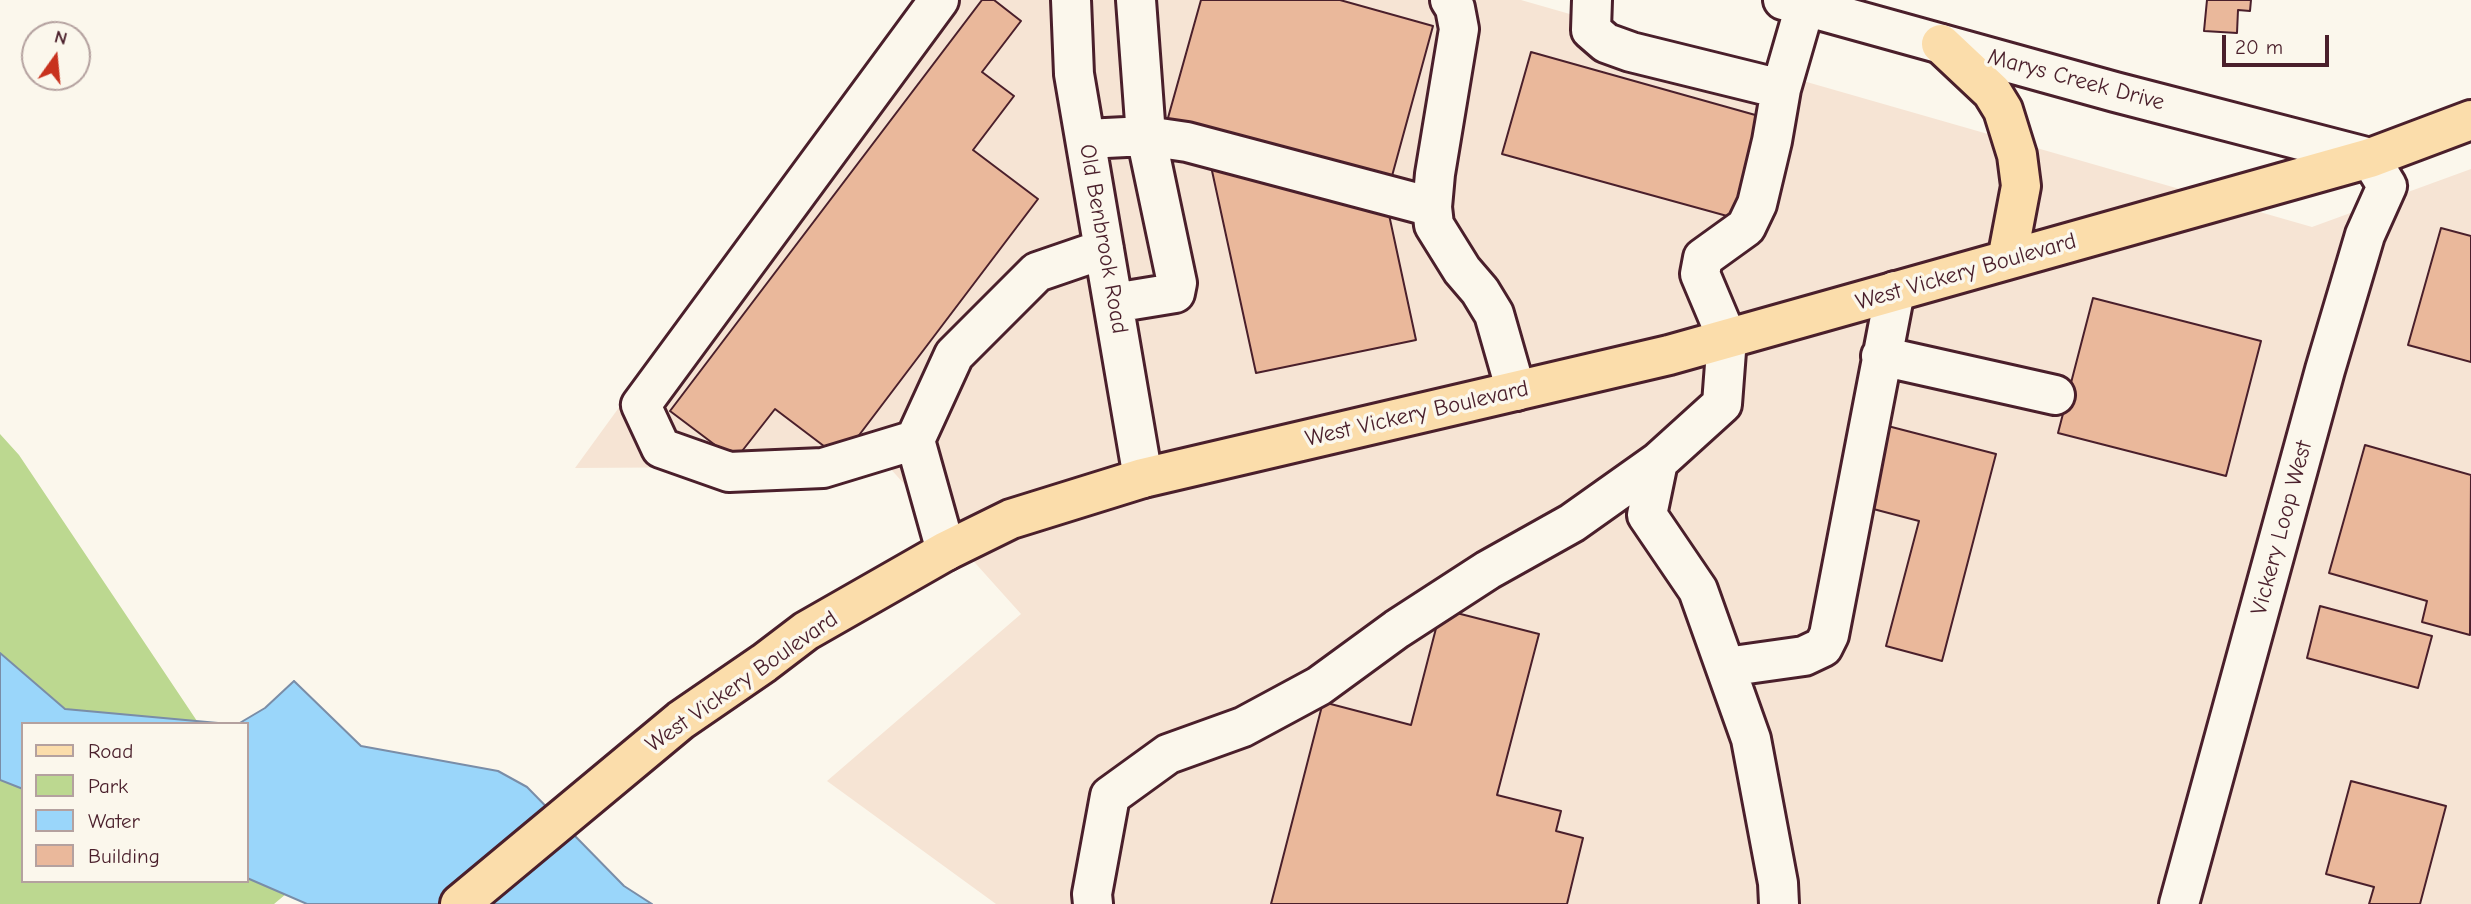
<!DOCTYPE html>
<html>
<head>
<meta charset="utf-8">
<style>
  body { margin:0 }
  #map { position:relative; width:2471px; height:904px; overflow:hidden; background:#fbf7ec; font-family:"Comic Neue",sans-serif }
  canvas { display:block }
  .legend { position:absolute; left:21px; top:722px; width:228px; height:161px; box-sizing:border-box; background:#fbf7ec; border:2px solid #b4a19f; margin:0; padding:9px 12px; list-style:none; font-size:21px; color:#4a1f2b }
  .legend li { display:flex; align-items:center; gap:14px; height:35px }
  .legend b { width:35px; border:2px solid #b4a19f }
  .north { position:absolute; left:21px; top:21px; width:70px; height:70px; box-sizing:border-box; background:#fbf7ec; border:2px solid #b4a19f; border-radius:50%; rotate:15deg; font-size:19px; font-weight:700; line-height:28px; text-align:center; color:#4a1f2b }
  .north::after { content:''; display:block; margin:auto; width:24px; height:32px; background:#c8321e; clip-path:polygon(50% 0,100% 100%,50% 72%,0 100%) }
  .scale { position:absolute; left:2222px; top:35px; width:107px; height:32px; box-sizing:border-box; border:4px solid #4a1f2b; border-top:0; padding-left:9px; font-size:21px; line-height:24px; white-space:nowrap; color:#4a1f2b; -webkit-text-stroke:5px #fbf7ec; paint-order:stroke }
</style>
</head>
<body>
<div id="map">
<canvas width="2471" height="904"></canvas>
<ul class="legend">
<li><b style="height:9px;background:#fbddab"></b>Road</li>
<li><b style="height:19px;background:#bcd890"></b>Park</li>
<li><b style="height:19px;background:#9ad6fa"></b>Water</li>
<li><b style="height:19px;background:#eab89b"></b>Building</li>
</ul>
<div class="north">N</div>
<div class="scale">20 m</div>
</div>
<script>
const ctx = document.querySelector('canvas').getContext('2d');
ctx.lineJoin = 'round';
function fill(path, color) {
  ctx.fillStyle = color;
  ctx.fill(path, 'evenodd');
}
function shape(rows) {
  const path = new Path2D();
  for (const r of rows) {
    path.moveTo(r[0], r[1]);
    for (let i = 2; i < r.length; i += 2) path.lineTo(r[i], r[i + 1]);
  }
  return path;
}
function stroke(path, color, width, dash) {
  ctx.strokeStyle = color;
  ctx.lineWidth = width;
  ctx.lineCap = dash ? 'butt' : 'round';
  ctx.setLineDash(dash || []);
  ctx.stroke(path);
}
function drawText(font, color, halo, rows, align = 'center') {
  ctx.font = font + ' "Comic Neue",sans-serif';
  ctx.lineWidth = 7;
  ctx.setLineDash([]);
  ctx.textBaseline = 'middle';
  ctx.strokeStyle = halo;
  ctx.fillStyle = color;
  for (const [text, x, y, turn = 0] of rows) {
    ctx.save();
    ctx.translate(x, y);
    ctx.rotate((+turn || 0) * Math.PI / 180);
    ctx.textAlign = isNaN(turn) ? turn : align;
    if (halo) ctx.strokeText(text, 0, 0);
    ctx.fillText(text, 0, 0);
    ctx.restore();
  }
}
fill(shape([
  [915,0,1521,0,2312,227,2471,169,2471,904,996,904,827,781,1021,614,888,466,575,468]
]), '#f6e4d4');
fill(shape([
  [0,434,19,455,199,724,23,724,23,881,247,881,247,794,304,879,274,904,0,904]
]), '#bcd890');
const water = shape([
  [0,653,65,709,229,724,23,724,23,789,0,780,0,653],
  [294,681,361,746,498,771,527,787,624,886,652,904,307,904,247,878,247,724,238,724,265,708,294,681]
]);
fill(water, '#9ad6fa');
stroke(water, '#7a8da7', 2);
const building = shape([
  [982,0,994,0,1021,21,982,72,1014,96,973,150,1038,199,841,459,775,409,735,460,670,411,982,0],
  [1201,0,1340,0,1433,26,1389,187,1166,125,1201,0],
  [2207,0,2251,0,2250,11,2238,10,2237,33,2204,31,2207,0],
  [1531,52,1766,118,1738,219,1502,154,1531,52],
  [1209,157,1388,210,1416,340,1256,373,1209,157],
  [2441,228,2471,236,2471,362,2408,345,2441,228],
  [2093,298,2261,341,2226,476,2058,433,2093,298],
  [1880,424,1996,454,1942,661,1886,646,1919,521,1858,505,1880,424],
  [2365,445,2471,475,2470,635,2422,622,2427,601,2329,573,2365,445],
  [2320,606,2432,636,2418,688,2307,658,2320,606],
  [1441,609,1539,634,1497,795,1561,811,1556,831,1583,838,1567,904,1271,904,1323,702,1411,725,1441,609],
  [2351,781,2446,806,2420,904,2369,904,2374,887,2326,874,2351,781]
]);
fill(building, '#eab89b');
stroke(building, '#4a1f2b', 2);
const minor = shape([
  [1071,0,1074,74,1143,478],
  [1450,0,1455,8,1459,29,1435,174,1432,207,1434,225,1462,270,1480,291,1494,314,1516,391],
  [1592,0,1591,30,1606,43,1631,52,1781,89,1805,6],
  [1783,0,2115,92,2370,158,2387,186,2365,235,2325,370,2179,904],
  [1086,139,1146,136,1187,142,1432,207],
  [1114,303,1175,293,1177,283,1146,136,1136,0],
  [1881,356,2055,395],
  [915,440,823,468,729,472,661,448,641,405,939,0],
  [1658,462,1647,515,1698,590,1751,739,1778,883,1779,904],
  [946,551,915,440,954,355,1037,272,1104,249],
  [1726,667,1804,656,1823,647,1829,635,1895,291],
  [1093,904,1092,894,1110,796,1168,754,1243,727,1319,686,1397,629,1488,570,1572,523,1658,462,1722,404,1727,338,1700,274,1703,258,1746,227,1757,204,1772,141,1781,89]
]);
const major = shape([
  [1941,44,1992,92,2003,110,2017,155,2021,186,2007,260],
  [460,904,681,720,764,663,806,631,946,551,1011,519,1143,478,1669,355,2370,158,2471,120]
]);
stroke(minor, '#4a1f2b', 44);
stroke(major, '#4a1f2b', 44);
stroke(minor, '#fbf7ec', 38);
stroke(major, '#fbddab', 38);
drawText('23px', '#4a1f2b', '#fbf7ec', [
  ["Marys Creek Drive",2076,80,15],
  ["Old Benbrook Road",1103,239,80],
  ["West Vickery Boulevard",1966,272,-16],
  ["West Vickery Boulevard",1417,414,-13],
  ["Vickery Loop West",2282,528,-75],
  ["West Vickery Boulevard",742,682,-35]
]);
</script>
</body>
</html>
